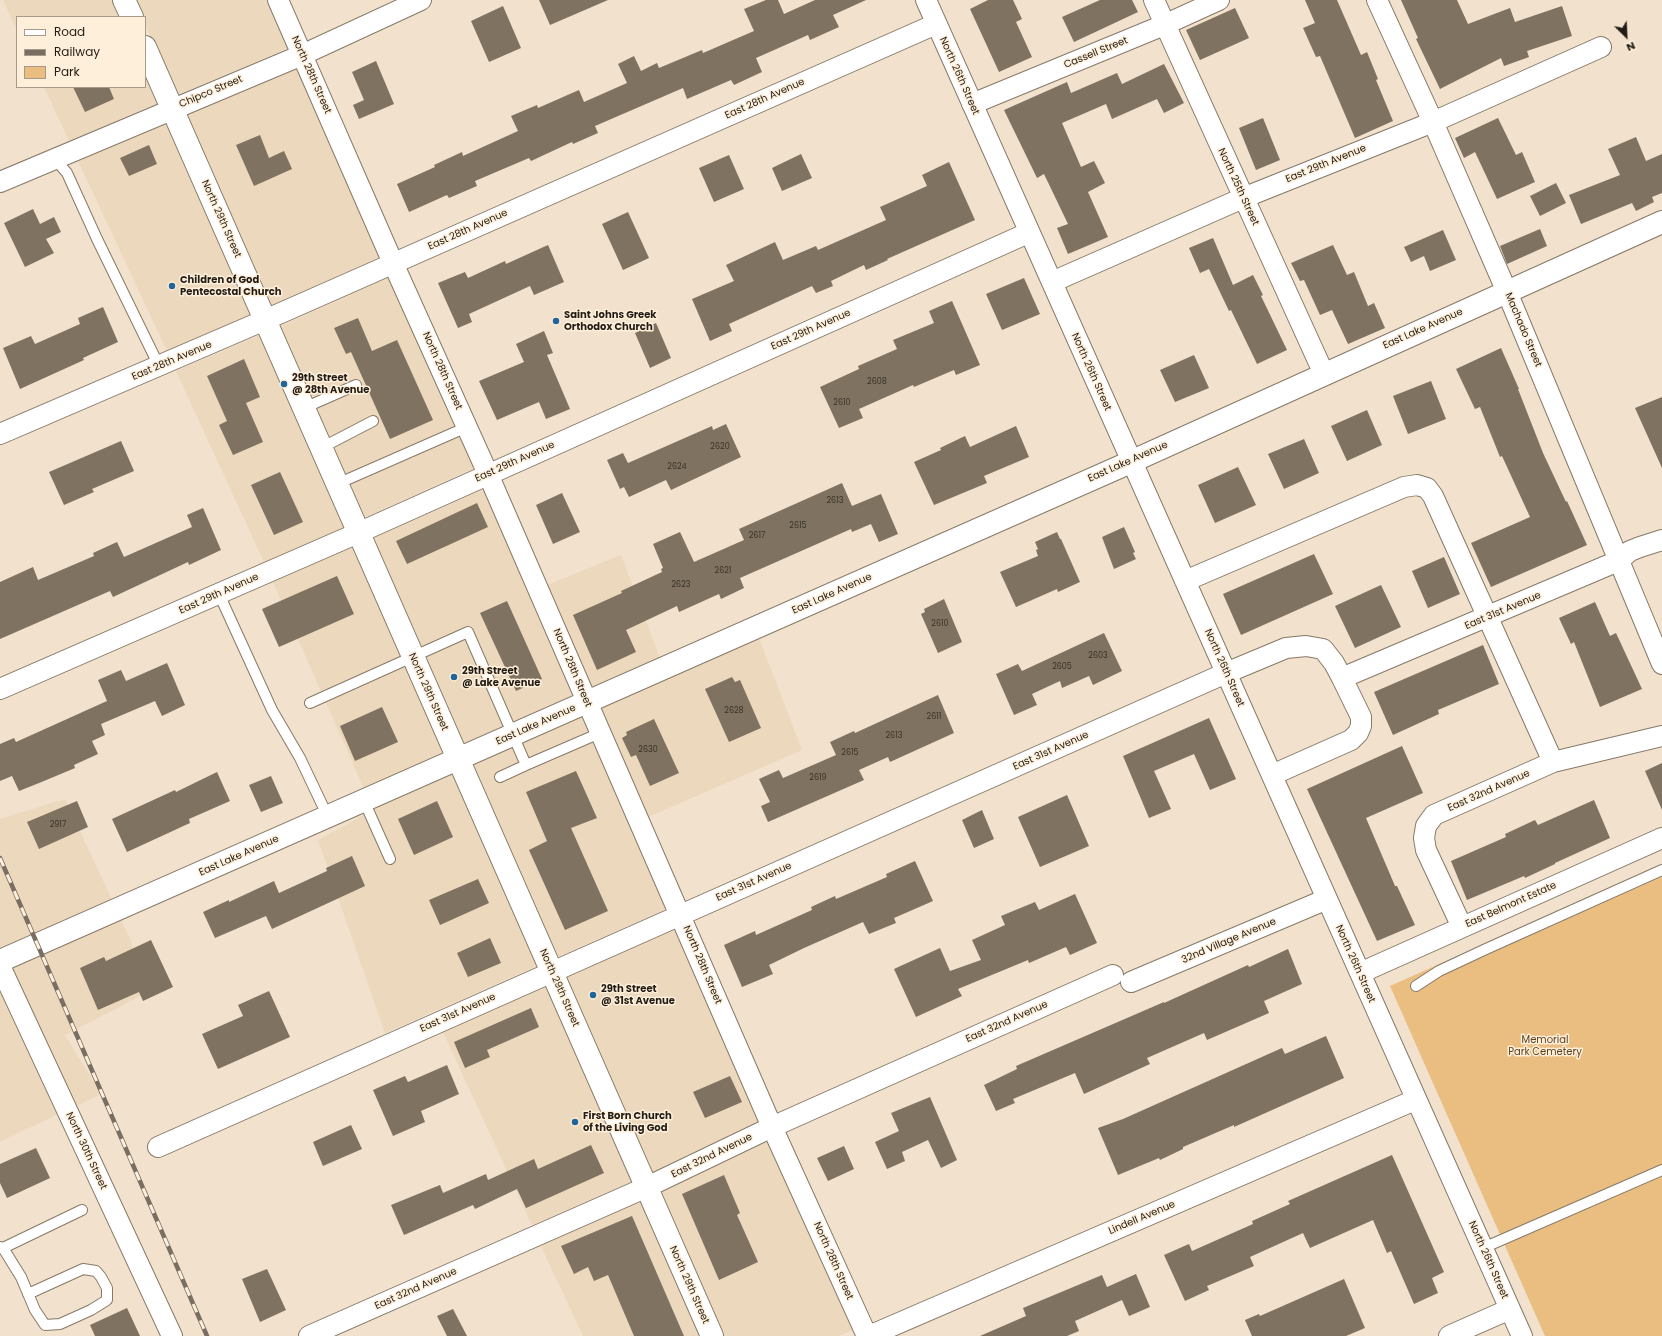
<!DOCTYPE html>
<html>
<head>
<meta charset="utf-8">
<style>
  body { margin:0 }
  #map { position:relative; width:1662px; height:1336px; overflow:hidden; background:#f1e1cd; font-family:Poppins,sans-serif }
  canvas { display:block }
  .legend { position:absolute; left:16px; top:16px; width:130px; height:72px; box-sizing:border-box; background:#feefda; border:1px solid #a69b8b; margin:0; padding:5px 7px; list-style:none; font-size:12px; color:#221c15 }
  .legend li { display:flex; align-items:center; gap:8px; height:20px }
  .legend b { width:20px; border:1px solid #a69b8b }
  .north { position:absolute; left:1606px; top:16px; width:40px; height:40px; -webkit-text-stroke:3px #feefda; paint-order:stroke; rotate:156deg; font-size:11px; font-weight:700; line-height:16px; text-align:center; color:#221c15 }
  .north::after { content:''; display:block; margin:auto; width:14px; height:18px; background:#221c15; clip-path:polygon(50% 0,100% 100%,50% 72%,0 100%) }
</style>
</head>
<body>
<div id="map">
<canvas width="1662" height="1336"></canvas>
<ul class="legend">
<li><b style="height:5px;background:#fff"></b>Road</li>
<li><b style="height:5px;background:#796e62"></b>Railway</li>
<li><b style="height:11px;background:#eabd80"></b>Park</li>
</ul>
<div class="north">N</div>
</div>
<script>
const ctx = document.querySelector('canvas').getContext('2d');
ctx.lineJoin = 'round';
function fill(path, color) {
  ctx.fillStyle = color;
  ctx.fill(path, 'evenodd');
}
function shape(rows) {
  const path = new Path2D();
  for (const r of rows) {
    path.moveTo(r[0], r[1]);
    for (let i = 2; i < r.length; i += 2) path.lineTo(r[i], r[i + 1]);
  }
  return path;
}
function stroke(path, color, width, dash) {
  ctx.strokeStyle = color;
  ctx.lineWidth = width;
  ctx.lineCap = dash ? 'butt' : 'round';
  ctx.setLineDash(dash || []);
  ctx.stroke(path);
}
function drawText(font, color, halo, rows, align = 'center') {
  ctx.font = font + ' Poppins,sans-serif';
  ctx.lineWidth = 3;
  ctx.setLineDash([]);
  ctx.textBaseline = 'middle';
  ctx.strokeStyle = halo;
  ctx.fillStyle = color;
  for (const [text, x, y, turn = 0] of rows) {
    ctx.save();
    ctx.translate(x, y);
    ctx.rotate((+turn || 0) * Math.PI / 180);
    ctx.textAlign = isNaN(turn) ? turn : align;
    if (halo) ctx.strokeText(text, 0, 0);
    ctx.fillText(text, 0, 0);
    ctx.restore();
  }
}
fill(shape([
  [3,0,113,0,121,17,17,17,17,30],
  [135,0,267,0,288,48,177,95,145,23,145,17,142,17],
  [297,69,379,257,270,306,186,115],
  [145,72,158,103,69,141,44,87,145,87],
  [168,123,252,314,167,351,78,161],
  [389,277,474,468,363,518,279,327],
  [260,335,345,527,264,562,176,371],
  [484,489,573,696,462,745,372,539],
  [354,547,444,753,364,789,273,582],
  [621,555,660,658,592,688,547,585],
  [759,638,802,750,648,817,601,708],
  [583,716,666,909,557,957,472,765],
  [453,774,539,965,385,1033,318,840,373,810,373,809],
  [65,799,112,900,0,949,0,819],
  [121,920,131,941,142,995,65,1035,101,1094,76,1106,12,968],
  [676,929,758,1121,651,1173,566,978],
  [548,986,633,1181,532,1225,443,1032],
  [0,990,58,1114,0,1142],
  [767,1142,853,1330,839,1336,723,1336,660,1193],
  [642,1201,701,1336,583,1336,541,1246]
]), '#ecd8bd');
fill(shape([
  [1662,865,1662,1336,1545,1336,1390,986]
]), '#eabd80');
fill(shape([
  [539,0,608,0,550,25],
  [766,0,778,0,784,14,815,0,866,0,833,15,839,27,810,40,808,35,756,58,762,72,734,85,731,80,687,99,683,88,595,126,598,133,573,144,572,142,531,161,529,158,475,181,477,186,449,198,447,195,409,212,397,184,435,167,434,165,462,152,463,156,518,131,511,116,537,105,538,108,579,90,584,102,627,83,618,64,634,56,641,71,657,63,659,68,702,50,703,53,754,31,744,9],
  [988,0,1013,0,1022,19,1016,22,1032,57,999,72,970,9],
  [1100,0,1132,0,1138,12,1074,42,1062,17],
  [1305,0,1337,0,1361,55,1367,52,1378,79,1376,80,1393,121,1355,138,1320,56,1316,57,1303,28,1315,23],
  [1401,0,1457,0,1468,24,1510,8,1515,22,1562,6,1572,36,1527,51,1529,57,1504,66,1501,58,1440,89,1416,39,1418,38],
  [503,6,521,48,489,62,471,21],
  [1235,8,1249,38,1200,60,1186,30],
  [376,61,394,104,359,119,353,105,364,100,352,72],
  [1164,64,1184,103,1164,113,1157,99,1112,119,1106,104,1062,123,1081,167,1094,161,1105,183,1088,192,1108,237,1068,254,1057,228,1068,224,1044,174,1037,178,1004,110,1067,82,1071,93,1117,73,1122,84],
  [73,87,109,87,114,99,85,112],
  [1263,118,1280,160,1256,170,1239,128],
  [1498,118,1516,155,1522,152,1535,182,1497,199,1475,152,1464,158,1455,138],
  [260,135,269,158,284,151,292,169,254,186,236,145],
  [1636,137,1646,161,1662,154,1662,193,1652,197,1654,202,1636,211,1632,203,1581,224,1569,195,1620,175,1608,149],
  [149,145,157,164,129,176,120,158],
  [801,154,812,178,782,191,772,168],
  [729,155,744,189,714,202,699,168],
  [949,162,975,220,887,259,888,260,866,270,864,265,831,281,833,286,816,293,812,286,729,324,732,331,710,341,692,299,734,281,726,265,775,242,783,260,816,246,818,250,886,220,880,207,927,186,922,175],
  [1556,183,1566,203,1540,216,1530,196],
  [33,209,40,224,54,217,61,232,46,239,54,253,25,267,4,223],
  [628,212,649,258,623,270,602,224],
  [1540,229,1547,246,1507,264,1500,246],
  [1443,230,1456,260,1430,271,1424,256,1411,262,1404,247],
  [1213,238,1233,285,1253,275,1263,295,1261,296,1287,350,1257,364,1231,310,1229,311,1209,269,1200,273,1189,248],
  [548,245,564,282,534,295,530,286,469,314,472,322,458,328,438,283,465,272,468,278,505,261,506,264],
  [1333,245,1347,275,1354,272,1368,306,1374,303,1385,328,1348,344,1332,310,1320,315,1304,280,1300,281,1291,263],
  [1024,278,1040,314,1002,330,986,294],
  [952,301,980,365,956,375,954,370,914,387,913,385,859,409,863,418,839,428,820,387,859,369,858,366,897,349,893,340,934,323,929,311],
  [103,307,118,342,83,358,84,360,20,389,3,348,31,336,35,344,80,324,78,318],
  [358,318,372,351,397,340,433,420,390,439,351,352,346,354,334,328],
  [656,323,671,358,650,368,635,333],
  [544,331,553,353,547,355,570,409,546,419,539,402,497,420,479,381,524,362,516,344],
  [1501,348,1519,389,1518,389,1543,453,1566,502,1567,501,1587,545,1491,587,1471,543,1530,517,1502,456,1500,457,1480,407,1475,409,1456,369],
  [1194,355,1209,388,1175,402,1160,370],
  [244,359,260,397,246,403,263,442,233,455,219,425,227,421,207,376],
  [1431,381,1446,419,1408,434,1393,396],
  [1662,397,1662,468,1635,408],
  [1367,410,1382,445,1347,461,1331,426],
  [726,424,741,457,671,490,666,480,629,497,624,487,620,489,607,460,623,453,628,463,712,426,713,430],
  [1016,426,1029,457,984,476,987,483,934,505,914,462,941,450,940,448,965,436,970,447],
  [1304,439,1319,473,1284,489,1268,454],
  [121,441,134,471,92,489,94,492,64,505,49,472],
  [1238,467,1256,505,1215,523,1198,485],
  [280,472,303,522,274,535,251,485],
  [842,483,852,506,881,494,898,534,879,542,871,524,852,532,851,529,740,578,744,588,721,599,719,594,679,612,677,606,626,630,636,652,597,670,573,615,622,593,621,591,662,572,661,569,663,568,653,544,680,532,694,562,744,540,739,529],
  [562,493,580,532,553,544,536,505],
  [477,503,488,527,407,564,396,541],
  [203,508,221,550,189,565,188,562,113,597,110,591,0,639,0,582,33,567,38,580,94,556,93,553,117,542,124,557,192,527,187,515],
  [1124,527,1135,552,1133,553,1136,559,1114,569,1102,537],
  [1057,532,1060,539,1061,539,1080,582,1058,592,1057,589,1016,607,1000,572,1038,556,1036,550,1038,549,1035,542],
  [1314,554,1333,594,1241,635,1223,594],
  [1444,557,1460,594,1428,608,1412,571],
  [337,576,354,614,279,647,262,609],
  [1381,585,1401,627,1355,648,1335,606],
  [944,599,962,642,938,653,921,614,925,612,924,609],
  [507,601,542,679,516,691,480,613],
  [1595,602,1610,636,1616,633,1642,689,1600,707,1574,642,1571,644,1559,618],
  [1104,633,1122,671,1093,685,1089,676,1062,688,1060,681,1032,694,1037,705,1014,715,996,674,1018,664,1022,671],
  [1483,645,1499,684,1438,710,1439,714,1393,735,1374,692],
  [167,663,185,705,162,716,155,701,101,724,105,735,92,741,98,754,74,765,75,768,44,781,19,791,12,776,0,781,0,744,14,738,16,742,107,701,98,680,121,670,126,681],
  [732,677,735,682,740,680,761,728,729,742,705,689],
  [938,695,954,733,890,762,888,757,859,770,864,780,768,822,761,806,770,802,759,779,779,770,783,778,836,755,830,742,854,731,855,733],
  [382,707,398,742,355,761,340,726],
  [1209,718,1236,779,1210,790,1194,754,1154,771,1171,809,1149,818,1123,756],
  [654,719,679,773,650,786,636,755,631,757,622,738,627,735,626,732],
  [1402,746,1423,793,1366,818,1395,886,1397,886,1415,925,1377,941,1307,789],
  [1662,763,1662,810,1645,771],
  [576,771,597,818,571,828,608,911,565,930,529,850,547,841,526,792],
  [217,772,230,801,189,819,190,823,127,852,112,819,175,790,176,792],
  [271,776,283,803,261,812,249,785],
  [1067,795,1089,846,1040,867,1018,817],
  [1594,800,1610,838,1555,863,1555,864,1525,878,1524,876,1467,900,1451,861,1506,837,1505,834,1535,820,1538,825],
  [77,801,88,827,39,849,27,822],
  [437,801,453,837,414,855,398,819],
  [982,810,994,839,974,848,962,820],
  [352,856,365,886,272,929,266,916,215,938,203,912,229,900,229,902,274,881,279,893,327,871,326,868],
  [915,861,933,901,894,918,896,923,869,934,863,922,804,948,769,965,773,974,742,987,724,945,755,931,756,935,812,910,811,907,835,896,836,899,887,877,886,874],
  [478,879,489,903,440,925,429,900],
  [1075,894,1097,943,1070,955,1066,947,1029,963,1028,960,958,989,962,996,916,1017,894,969,940,948,950,971,981,960,972,940,1005,925,1001,916,1035,902,1039,910],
  [490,938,501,963,468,977,457,953],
  [151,940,173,987,143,1001,139,992,98,1010,80,968,104,957,106,961],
  [1288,949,1302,984,1264,1001,1269,1013,1207,1040,1204,1033,1147,1058,1150,1064,1084,1094,1075,1073,1013,1099,1015,1103,996,1111,984,1085,1017,1069,1016,1066,1164,1002,1164,1003,1248,965,1249,967],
  [269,991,290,1037,218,1069,202,1034,243,1016,238,1005],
  [531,1008,539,1027,487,1050,490,1057,465,1068,454,1042],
  [1326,1036,1344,1078,1234,1127,1234,1125,1183,1147,1183,1149,1160,1160,1159,1158,1118,1175,1098,1128,1123,1119,1282,1048,1285,1054],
  [447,1065,459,1094,421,1111,425,1122,393,1136,373,1090,405,1076,408,1082],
  [730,1076,742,1102,705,1118,693,1092],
  [930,1097,957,1160,941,1168,928,1140,902,1152,905,1161,887,1169,875,1142,899,1131,891,1113],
  [351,1125,362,1149,323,1166,313,1142],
  [591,1145,604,1173,526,1208,517,1189,475,1209,473,1205,404,1235,391,1205,440,1185,443,1193,486,1174,488,1180,534,1159,538,1169],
  [844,1146,854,1169,828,1181,817,1158],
  [36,1148,50,1178,7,1198,0,1183,0,1164],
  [1392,1155,1444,1272,1432,1278,1438,1293,1414,1304,1391,1251,1387,1253,1373,1220,1310,1248,1303,1233,1250,1257,1254,1266,1207,1286,1209,1290,1185,1301,1164,1255,1189,1244,1192,1251,1253,1224,1252,1221,1290,1204,1288,1201],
  [724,1175,740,1213,737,1215,758,1262,719,1280,682,1194],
  [632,1216,684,1336,634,1336,608,1275,594,1281,588,1267,574,1274,561,1246],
  [267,1269,286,1310,260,1322,242,1279],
  [1136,1274,1150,1307,1129,1316,1122,1300,1075,1321,1079,1331,1067,1336,980,1336,1026,1316,1023,1308,1102,1275,1107,1287],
  [1344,1279,1365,1328,1346,1336,1252,1336,1245,1320,1259,1314,1260,1316],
  [127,1308,140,1336,95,1336,90,1325],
  [453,1309,467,1336,447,1336,437,1316]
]), '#7f7260');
const service = shape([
  [55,159,67,173,97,239,159,366],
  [304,408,356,385],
  [321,448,373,421],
  [337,484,467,427],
  [219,594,272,710,300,758,328,817],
  [310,703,468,632,526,765,600,733],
  [500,777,526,765],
  [364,801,390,859],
  [1416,986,1439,971,1486,949,1662,870],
  [0,1247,3,1248,21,1277,35,1310,45,1325,60,1324,91,1310,107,1300,107,1288,101,1277,96,1271,83,1269,28,1294],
  [3,1248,82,1210],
  [1483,1248,1662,1170]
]);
const minor = shape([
  [278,0,393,263,488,474,772,1127,867,1336],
  [926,0,1522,1336],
  [1154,0,1324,374],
  [1377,0,1433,122,1507,292,1662,664],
  [972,104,1164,25,1219,0],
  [0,182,302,55,421,0],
  [1052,282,1243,198,1433,122,1601,47],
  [0,434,265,320,936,24],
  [1185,581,1404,487,1417,485,1427,488,1433,496,1553,762],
  [1342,678,1618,561,1630,551,1640,547,1662,540],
  [0,689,358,533,1028,233],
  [1462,927,1426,850,1424,838,1426,826,1434,815,1553,762,1662,736],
  [0,966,172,1336],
  [1360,973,1662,838],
  [1131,982,1327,899],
  [158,1147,1226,673,1286,648,1306,646,1323,649,1334,663,1342,678,1361,717,1361,726,1358,733,1351,740,1272,775],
  [309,1336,647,1187,772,1127,1113,975],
  [869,1336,1415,1100],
  [1449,1336,1510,1309]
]);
const tertiary = shape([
  [124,0,132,17],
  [145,47,712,1336],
  [0,961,1115,469,1662,222]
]);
stroke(service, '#867967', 12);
stroke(minor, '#867967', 22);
stroke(tertiary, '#867967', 24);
stroke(service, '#fff', 10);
stroke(minor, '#fff', 20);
stroke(tertiary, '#fff', 22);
const rail = shape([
  [0,858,207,1336]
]);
stroke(rail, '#796e62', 4.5);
stroke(rail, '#feefda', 3, [9]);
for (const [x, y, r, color] of [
  [172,286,4,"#20659a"],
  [556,321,4,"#20659a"],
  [284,384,4,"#20659a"],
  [454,677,4,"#20659a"],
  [593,995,4,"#20659a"],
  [575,1122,4,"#20659a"]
]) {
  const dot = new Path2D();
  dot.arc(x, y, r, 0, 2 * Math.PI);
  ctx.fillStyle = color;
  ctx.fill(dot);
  stroke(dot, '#feefda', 1.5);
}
drawText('8px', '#393228', null, [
  ["2608",877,382],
  ["2610",842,403],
  ["2620",720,447],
  ["2624",677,467],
  ["2613",835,501],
  ["2615",798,526],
  ["2617",757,536],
  ["2621",723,571],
  ["2623",681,585],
  ["2610",940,624],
  ["2603",1098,656],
  ["2605",1062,667],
  ["2628",734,711],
  ["2611",934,717],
  ["2613",894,736],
  ["2630",648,750],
  ["2615",850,753],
  ["2619",818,778],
  ["2917",58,825]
]);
drawText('10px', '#221c15', '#feefda', [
  ["Cassell Street",1096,53,-22],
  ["North 28th Street",311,75,66],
  ["North 26th Street",959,76,66],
  ["Chipco Street",211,92,-23],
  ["East 28th Avenue",765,99,-24],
  ["East 29th Avenue",1326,164,-22],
  ["North 25th Street",1238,187,65],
  ["North 29th Street",221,219,66],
  ["East 28th Avenue",468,230,-24],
  ["East Lake Avenue",1423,329,-24],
  ["East 29th Avenue",811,330,-24],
  ["Machado Street",1523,330,67],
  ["East 28th Avenue",172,361,-23],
  ["North 28th Street",442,371,66],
  ["North 26th Street",1091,372,66],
  ["East 29th Avenue",515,462,-24],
  ["East Lake Avenue",1128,462,-24],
  ["East 29th Avenue",219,594,-24],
  ["East Lake Avenue",832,594,-24],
  ["East 31st Avenue",1503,611,-23],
  ["North 28th Street",572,668,67],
  ["North 26th Street",1224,668,66],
  ["North 29th Street",428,692,66],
  ["East Lake Avenue",536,725,-24],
  ["East 31st Avenue",1051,751,-24],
  ["East 32nd Avenue",1489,791,-24],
  ["East Lake Avenue",239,856,-24],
  ["East 31st Avenue",754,882,-24],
  ["East Belmont Estate",1511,905,-24],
  ["32nd Village Avenue",1229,941,-23],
  ["North 26th Street",1355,964,66],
  ["North 28th Street",702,965,67],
  ["North 29th Street",559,988,66],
  ["East 31st Avenue",458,1013,-24],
  ["East 32nd Avenue",1007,1022,-24],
  ["North 30th Street",86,1151,65],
  ["East 32nd Avenue",712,1156,-26],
  ["Lindell Avenue",1142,1218,-23],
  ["North 26th Street",1488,1260,66],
  ["North 28th Street",833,1261,66],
  ["North 29th Street",689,1285,66],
  ["East 32nd Avenue",416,1289,-24]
]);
drawText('bold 10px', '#221c15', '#feefda', [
  ["Children of God",180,280],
  ["Pentecostal Church",180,292],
  ["Saint Johns Greek",564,315],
  ["Orthodox Church",564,327],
  ["29th Street",292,378],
  ["@ 28th Avenue",292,390],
  ["29th Street",462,671],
  ["@ Lake Avenue",462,683],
  ["29th Street",601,989],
  ["@ 31st Avenue",601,1001],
  ["First Born Church",583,1116],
  ["of the Living God",583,1128]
], 'left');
drawText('10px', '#5b421d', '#feefda', [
  ["Memorial",1545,1040],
  ["Park Cemetery",1545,1052]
]);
</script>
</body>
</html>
